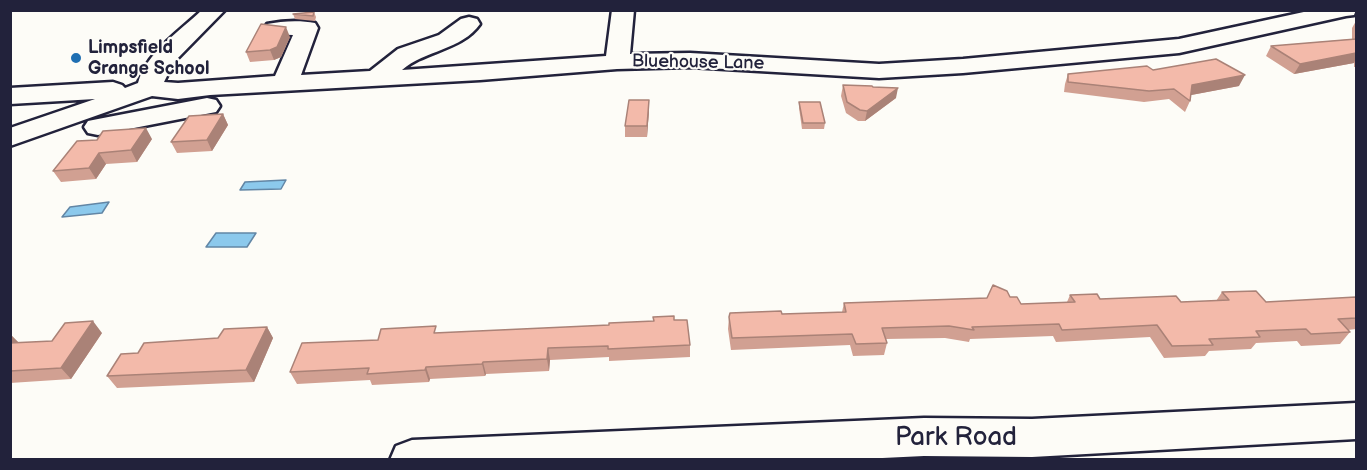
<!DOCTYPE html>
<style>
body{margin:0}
#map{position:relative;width:1367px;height:470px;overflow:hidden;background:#fdfcf7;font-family:"Balsamiq Sans",sans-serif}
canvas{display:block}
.frame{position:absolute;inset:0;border:12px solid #22223b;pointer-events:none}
</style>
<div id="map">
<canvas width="1367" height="470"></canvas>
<div class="frame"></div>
</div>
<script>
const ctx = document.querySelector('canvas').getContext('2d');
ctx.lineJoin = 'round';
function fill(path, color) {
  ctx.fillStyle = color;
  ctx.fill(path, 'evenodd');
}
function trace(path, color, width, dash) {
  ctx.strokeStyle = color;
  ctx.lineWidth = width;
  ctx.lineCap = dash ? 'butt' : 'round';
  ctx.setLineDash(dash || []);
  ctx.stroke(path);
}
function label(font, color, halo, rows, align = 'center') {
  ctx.font = font + ' "Balsamiq Sans",sans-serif';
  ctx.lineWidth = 4.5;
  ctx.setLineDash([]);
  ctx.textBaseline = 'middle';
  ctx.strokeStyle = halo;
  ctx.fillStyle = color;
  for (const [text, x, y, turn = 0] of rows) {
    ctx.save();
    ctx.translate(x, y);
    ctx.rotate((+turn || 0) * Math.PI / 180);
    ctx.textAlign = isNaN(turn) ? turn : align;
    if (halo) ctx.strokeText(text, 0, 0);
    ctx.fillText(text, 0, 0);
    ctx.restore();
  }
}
const water = new Path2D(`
 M286 180 281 189 240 190 245 182Z
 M109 202 102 213 62 217 70 207Z
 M216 233H256L247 247H206Z`);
fill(water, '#8cc9ec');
trace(water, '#6286a5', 1.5);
const minor = new Path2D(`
 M202 10H225L174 62 164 82 178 83 275 76 293 35 267 34 264 29 267 24C282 21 300 20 315 23L318 28 301 75 370 71 398 49 439 35 461 19 469 17 477 19 480 24C462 50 425 50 402 70L606 56 612 10H634L630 54 690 53 879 64 963 59 1179 39 1313 10H1356L1354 15 1346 16 1179 53 963 73 879 78 690 67 617 69 480 80 210 95 178 99 152 96 10 146V128L95 99 10 104V88L113 82 122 85 125 88 138 83C146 53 180 31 202 10Z
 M207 98 216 100 220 106 216 112 98 135 88 133 84 127 88 121 98 119Z
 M1356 403V439L1032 457 924 456 841 460H390L396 446 412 440 924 418 1032 419Z`);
trace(minor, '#22223b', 5);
fill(minor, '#fdfcf7');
fill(new Path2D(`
 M314 12 316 17 315 21 295 19 293 14Z
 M1356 21V67H1354V63L1294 74 1266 56 1271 46 1352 39V28Z
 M290 37 281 57 274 60 250 62 246 52Z
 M1153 70 1239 86 1191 95 1190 101 1185 112 1169 99 1144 102 1064 92 1065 84 1068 74Z
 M843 85 873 87 896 98 865 121H858L846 113 841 96Z
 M649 100V110L647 137H625V126Z
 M799 102 825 123 824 129H802L799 108Z
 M223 114 228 125 212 151 177 153 171 142Z
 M152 139 137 162 106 164 96 179 61 182 53 171 97 140Z
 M1222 292 1266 302 1356 297V329L1348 330 1350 332 1340 344 1301 346 1297 341 1256 343 1251 349 1209 351 1205 356 1164 358 1150 337 1056 342 1053 336 970 339 969 342 945 338 886 339 887 343 884 355 853 356 850 345 731 350 728 329 729 317 842 312 844 303 1010 297 1021 304 1067 302 1070 295 1100 299 1181 302 1216 301Z
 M674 320 690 345V357L609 361V357L550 360 549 371 486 374 485 376 430 379 429 382 372 385 370 380 297 384 290 372 378 340 438 333 609 325Z
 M267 327 273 338 254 382 117 388 107 376 138 353 218 338Z
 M102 333 71 379 10 383V334L18 342 17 343 52 341Z`), '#d1a092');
fill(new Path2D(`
 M286 27 290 37 281 57 274 60 270 50Z
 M1356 53V59L1354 63 1294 74 1300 64Z
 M1245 75 1239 86 1186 96 1192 85Z
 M898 88 896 98 865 121 867 111Z
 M649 100V110L647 137V126Z
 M223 114 228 125 212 151 207 140Z
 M146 128 152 139 137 162 131 150Z
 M99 153 106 164 96 179 89 168Z
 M93 321 102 333 71 379 61 368Z
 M267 327 273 338 254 382 246 370Z
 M10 334 18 342 10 351Z
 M548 348 550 360 549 371 547 359Z
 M483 362 486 374 485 376 482 364Z
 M426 367 430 379 429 382 425 370Z`), '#aa8277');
const building = new Path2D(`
 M314 12 313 16 293 14Z
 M261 24 286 27 277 47 270 50 246 52Z
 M1356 39V53L1300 64 1271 46Z
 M1216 59 1245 75 1192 85 1190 101 1174 89 1149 91 1068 82V74L1147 66 1153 70Z
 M843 85 872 86 873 87 898 88 867 111 860 110 847 102Z
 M629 100H649L647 126H625Z
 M799 102H820L825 123H803Z
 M223 114 207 140 171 142 189 116Z
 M146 128 131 150 99 153 89 168 53 171 77 141 97 140 103 131Z
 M993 285 1007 291 1010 297H1017L1021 304 1075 302 1070 295 1097 294 1100 299 1176 296 1181 302 1229 300 1222 292 1256 291 1266 302 1356 297V318L1338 319 1350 332 1311 334 1306 329 1256 331 1260 337 1209 339 1213 345 1172 346 1157 325 1062 330 1059 324 972 327 974 330 949 326 882 328 887 343 856 344 852 334 732 338 729 317 730 313 781 311 782 314 846 312 844 303 987 298Z
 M674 316V320H687L690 345 608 349V346L548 348 547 359 483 362 482 364 426 367 425 370 367 374 369 368 290 372 302 343 378 340 381 329 436 326 434 333 609 325V323L654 321 653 317Z
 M93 321 61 368 10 371V343L52 341 65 323Z
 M267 327 246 370 107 376 121 354 138 353 144 343 218 338 224 329Z`);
fill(building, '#f3baaa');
trace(building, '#aa8277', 1.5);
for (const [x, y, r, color] of [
 [76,58,6,"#1f6fb2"]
]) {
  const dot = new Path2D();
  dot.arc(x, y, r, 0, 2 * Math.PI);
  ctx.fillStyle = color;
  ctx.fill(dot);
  trace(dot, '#fdfcf7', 2);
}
label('bold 18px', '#22223b', '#fdfcf7', [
 ["Limpsfield",88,48],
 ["Grange School",88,69]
], 'left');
label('18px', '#22223b', '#fdfcf7', [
 ["Bluehouse Lane",698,63,1]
]);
label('26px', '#22223b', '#fdfcf7', [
 ["Park Road",956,438]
]);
</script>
